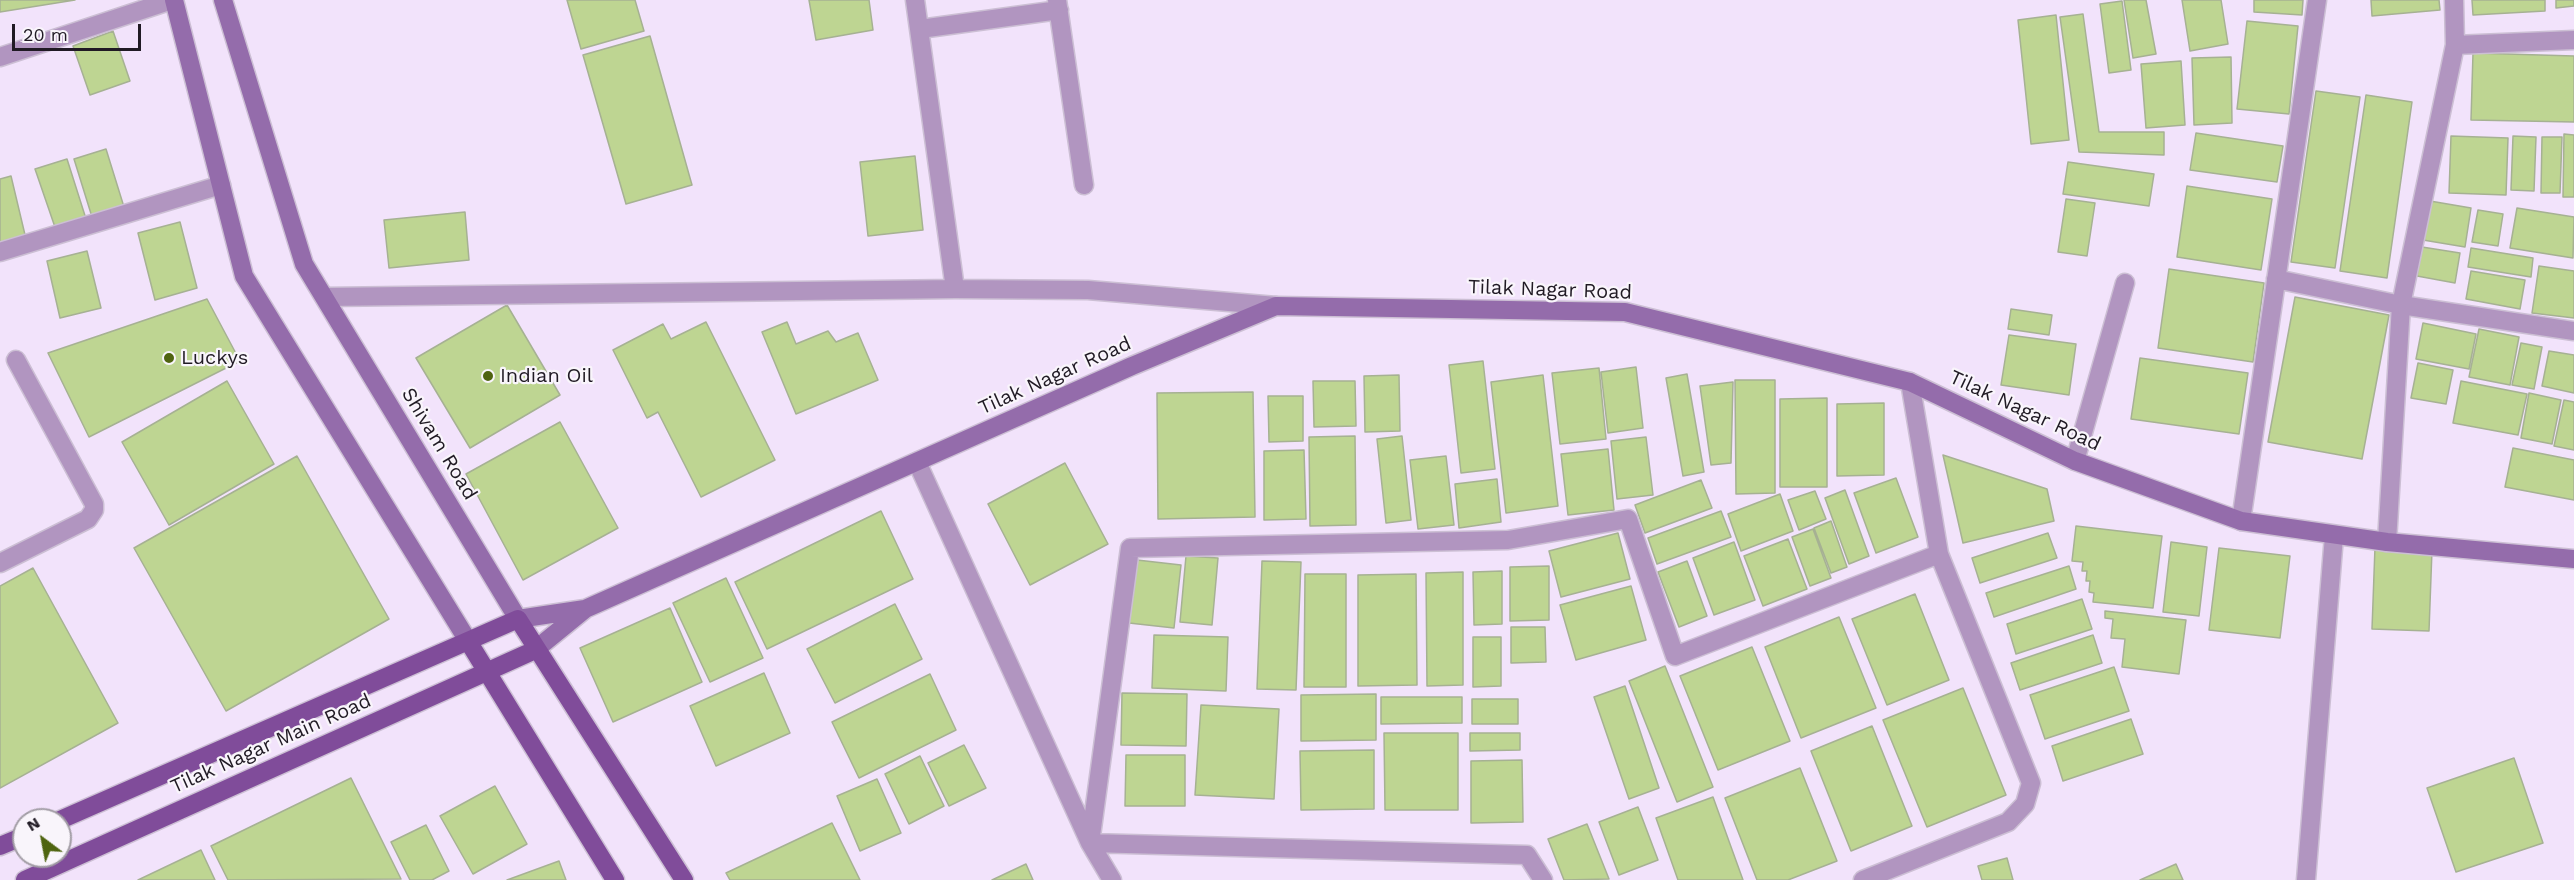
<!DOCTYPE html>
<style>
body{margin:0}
#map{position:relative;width:2574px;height:880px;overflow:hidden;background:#f2e3fb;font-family:"Work Sans",sans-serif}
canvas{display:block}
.north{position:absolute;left:12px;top:808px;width:60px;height:60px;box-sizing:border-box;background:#f9f5fb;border:2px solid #a29da5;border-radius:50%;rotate:328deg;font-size:16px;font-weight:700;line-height:24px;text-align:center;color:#201a24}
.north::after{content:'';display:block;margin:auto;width:21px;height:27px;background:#4f6410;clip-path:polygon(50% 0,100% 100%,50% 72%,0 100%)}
.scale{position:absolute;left:12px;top:24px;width:129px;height:27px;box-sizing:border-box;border:3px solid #201a24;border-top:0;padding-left:8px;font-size:18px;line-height:21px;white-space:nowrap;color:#201a24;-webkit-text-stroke:4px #f9f5fb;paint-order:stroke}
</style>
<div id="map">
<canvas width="2574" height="880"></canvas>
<div class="north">N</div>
<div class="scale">20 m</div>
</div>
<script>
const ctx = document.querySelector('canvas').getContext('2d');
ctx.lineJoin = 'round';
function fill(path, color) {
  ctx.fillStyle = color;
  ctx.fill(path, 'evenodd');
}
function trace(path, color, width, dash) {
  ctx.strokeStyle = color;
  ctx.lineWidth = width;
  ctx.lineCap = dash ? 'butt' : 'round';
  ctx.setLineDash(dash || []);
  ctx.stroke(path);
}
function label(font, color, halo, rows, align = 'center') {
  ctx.font = font + ' "Work Sans",sans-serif';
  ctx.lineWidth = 4.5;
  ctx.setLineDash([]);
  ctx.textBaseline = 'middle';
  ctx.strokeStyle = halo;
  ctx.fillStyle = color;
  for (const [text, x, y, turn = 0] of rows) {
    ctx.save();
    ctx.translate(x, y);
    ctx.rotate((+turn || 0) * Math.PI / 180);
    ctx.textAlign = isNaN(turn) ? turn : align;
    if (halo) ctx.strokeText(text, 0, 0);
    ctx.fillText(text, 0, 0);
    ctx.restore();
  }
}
const building = new Path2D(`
 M0 0H75L0 12Z
 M567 0H635L644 31 581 49Z
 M809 0H869L873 30 816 40Z
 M2124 0H2146L2156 54 2133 58Z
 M2182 0H2221L2228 44 2190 51Z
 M2254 0H2303L2302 15 2254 12Z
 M2371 0H2439L2440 10 2372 16Z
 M2472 0H2545V11L2473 15Z
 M2556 0H2574V6L2556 8Z
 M2122 1 2131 70 2109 73 2100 4Z
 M2083 14 2099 132H2164V155L2079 152 2060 17Z
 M2056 15 2069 140 2031 144 2018 20Z
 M2247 21 2298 26 2289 114 2237 109Z
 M113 31 130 81 90 95 73 46Z
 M650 36 692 185 626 204 583 55Z
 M2473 53 2574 56V122L2471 120Z
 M2231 57 2232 123 2194 125 2192 58Z
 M2181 61 2185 125 2146 128 2141 64Z
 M2316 91 2360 97 2335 268 2291 262Z
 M2366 95 2412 102 2387 278 2340 271Z
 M2196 133 2283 146 2277 182 2190 170Z
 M2564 134 2574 135V197H2563Z
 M2451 136 2508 138 2506 195 2449 193Z
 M2513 136 2536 137 2534 191 2511 190Z
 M2542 137H2562L2560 193H2541Z
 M106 149 124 207 92 217 74 159Z
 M915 156 923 230 868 236 860 162Z
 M67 159 87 222 57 233 35 169Z
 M2068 162 2154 174 2149 206 2063 194Z
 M11 176 26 239 0 245V179Z
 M2187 186 2272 199 2261 270 2177 257Z
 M2066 199 2095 203 2087 256 2058 252Z
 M2430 201 2471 208 2465 247 2423 240Z
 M2517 208 2574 217 2573 258 2510 248Z
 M2478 210 2503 214 2498 246 2472 242Z
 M465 212 469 260 389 268 384 220Z
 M180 222 197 288 155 300 138 233Z
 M2422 247 2460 253 2455 283 2417 276Z
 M2471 248 2533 258 2531 277 2468 267Z
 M87 251 101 308 60 318 47 261Z
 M2539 266 2574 271V318L2532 313Z
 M2169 269 2264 283 2253 362 2158 348Z
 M2471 271 2525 280 2520 309 2466 299Z
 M2295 297 2389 315 2362 459 2268 442Z
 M207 299 240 361 89 437 48 353Z
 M507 305 560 395 470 448 416 358Z
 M2011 309 2052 315 2049 335 2008 329Z
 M706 322 775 460 701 497 658 412 647 418 613 350 663 324 671 339Z
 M787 322 796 344 828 331 836 342 858 333 878 380 796 414 762 332Z
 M2423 323 2476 334 2469 369 2416 359Z
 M2479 329 2519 337 2510 385 2469 377Z
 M2009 335 2076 344 2069 395 2001 385Z
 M2521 343 2542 347 2534 389 2512 385Z
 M2549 351 2574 355V393L2542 386Z
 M2140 358 2248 373 2239 434 2131 419Z
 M1483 361 1495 469 1461 473 1449 365Z
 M2418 363 2453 370 2446 404 2411 398Z
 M1636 367 1643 428 1608 433 1601 372Z
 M1599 368 1606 439 1560 444 1552 373Z
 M1687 374 1704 472 1683 476 1666 378Z
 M1399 375 1400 431 1365 432 1364 376Z
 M1543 375 1558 506 1506 513 1491 382Z
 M1735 380H1775V493L1736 494Z
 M227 381 274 464 169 525 122 442Z
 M1313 381H1355L1356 426 1314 427Z
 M2461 381 2527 394 2518 435 2453 423Z
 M1733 382 1731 463 1711 465 1700 386Z
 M1253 392 1255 517 1158 519 1157 393Z
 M2529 393 2561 400 2552 444 2521 438Z
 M1268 396H1303V441L1269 442Z
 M1827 398V487H1780V399Z
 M2564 400 2574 402V450L2554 446Z
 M1884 403V475L1837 476V404Z
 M560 422 618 528 523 580 466 474Z
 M1355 436 1356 525 1310 526 1309 437Z
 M1402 436 1411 520 1386 523 1377 439Z
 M1646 437 1653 495 1617 499 1611 441Z
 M2513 448 2574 460V500L2505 487Z
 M1608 449 1614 510 1568 515 1561 454Z
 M1304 450 1306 519 1264 520V451Z
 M1943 455 2047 489 2054 521 1963 543Z
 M297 456 389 619 226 711 134 548Z
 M1446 456 1454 525 1418 529 1410 460Z
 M1065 463 1108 544 1030 585 988 504Z
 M1896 478 1918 537 1876 553 1854 493Z
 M1497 479 1501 522 1459 528 1455 484Z
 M1701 480 1712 508 1645 533 1635 505Z
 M1845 490 1869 556 1849 564 1825 498Z
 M1815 491 1826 519 1799 530 1788 500Z
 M1780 494 1793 531 1741 551 1728 514Z
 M881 511 913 579 767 649 735 582Z
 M1721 511 1731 537 1657 564 1648 538Z
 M1831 521 1847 567 1831 573 1814 528Z
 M2076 526 2162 536 2153 608 2093 602 2094 593 2089 592 2090 581H2086L2087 571H2082L2083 562 2072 561Z
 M1813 529 1831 578 1810 586 1792 537Z
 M1618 533 1630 579 1561 597 1549 551Z
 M2048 533 2057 558 1980 583 1972 558Z
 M1788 539 1807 589 1763 606 1744 556Z
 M1734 542 1755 600 1714 615 1693 558Z
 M2171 542 2207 547 2199 616 2163 612Z
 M2375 547 2432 550 2429 631 2372 629Z
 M2219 548 2290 556 2280 638 2209 630Z
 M1186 556 1218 558 1212 625 1180 622Z
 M1137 560 1181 565 1174 628 1129 623Z
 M1262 561 1301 562 1296 690 1257 689Z
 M1687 561 1707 616 1679 627 1658 572Z
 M1549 566V620L1510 621V567Z
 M2069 566 2076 589 1994 617 1986 593Z
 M33 568 118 723 0 788V586Z
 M1502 571V624L1474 625 1473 572Z
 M1463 572V685L1427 686 1426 573Z
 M1305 574H1346V687H1304Z
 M1416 574 1417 685 1358 686V575Z
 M726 578 763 658 710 682 673 603Z
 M1631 586 1646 640 1576 660 1560 605Z
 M1915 594 1949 680 1887 705 1852 619Z
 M2082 599 2092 629 2016 654 2007 624Z
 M895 604 922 659 835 703 807 649Z
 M670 608 702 682 613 722 580 648Z
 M2105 611 2186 620 2179 674 2122 667 2125 639 2111 638 2113 619 2105 618Z
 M1839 617 1876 708 1801 738 1765 647Z
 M1511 627H1545L1546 662 1511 663Z
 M1154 635 1228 637 1226 691 1152 688Z
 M2093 635 2102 663 2020 690 2011 663Z
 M1473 637H1501V686L1473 687Z
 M1752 647 1790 741 1718 770 1680 676Z
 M1665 666 1713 787 1677 802 1629 681Z
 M2114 667 2129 711 2045 739 2030 695Z
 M764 673 790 733 716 766 690 706Z
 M930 674 956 730 859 778 832 722Z
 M1625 686 1659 788 1629 799 1594 697Z
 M1963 688 2006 795 1927 827 1883 720Z
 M1122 693 1187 694 1186 746 1121 745Z
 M1376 694V740L1301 741V695Z
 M1381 697H1462V723L1381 724Z
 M1472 699H1518V724H1472Z
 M1201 705 1279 709 1274 799 1195 795Z
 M2131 719 2143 754 2063 781 2052 746Z
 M1872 726 1912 826 1851 851 1811 751Z
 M1384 733H1458V810H1385Z
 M1470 733H1520V750L1470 751Z
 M964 745 986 788 949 806 928 763Z
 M1374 750V809L1301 810 1300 751Z
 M1126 755H1185V806H1125Z
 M920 756 944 806 909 824 885 774Z
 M2514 758 2543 843 2456 872 2427 788Z
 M1522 760 1523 822 1471 823V761Z
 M1800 768 1837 861 1788 880H1757L1725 798Z
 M351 778 401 879 228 880 211 846Z
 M877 779 901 833 860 851 837 796Z
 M495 786 527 844 473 874 440 816Z
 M1713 797 1743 880H1678L1656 818Z
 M1638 807 1658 860 1619 875 1599 822Z
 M832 823 860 880H730L726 873Z
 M1587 824 1609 879 1564 880 1548 839Z
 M426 825 449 871 432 880H410L391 842Z
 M201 850 215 880H138Z
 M2007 858 2013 880H1982L1978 866Z
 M559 861 566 880H507Z
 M1026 864 1033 880H992Z
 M2176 864 2183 880H2140Z`);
fill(building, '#bed592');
trace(building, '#a6b193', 1.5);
const street = new Path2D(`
 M915 0 955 289
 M1057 0 1084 185
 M2454 0 2455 45
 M920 29 1059 10
 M2574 40 2455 45 2401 305 2574 331
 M0 57 172 0
 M0 252 221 185
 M2276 279 2401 305 2387 542
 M325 297 955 289 1088 290 1276 306
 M2075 461 2125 283
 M917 462 1090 843 1112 880
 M2241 521 2317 0
 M0 563 88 519 94 510V504L16 360
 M1543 880 1527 855 1090 843 1130 548 1508 540 1628 519 1675 656 1939 554
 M1863 880 2008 822 2025 804 2031 783 1939 554 1910 382
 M2306 880 2334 536`);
const secondary = new Path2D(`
 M174 0 244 276 468 641
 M223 0 304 264 518 619 585 609 1132 366 1276 306 1625 312 1910 382 2075 461 2241 521 2387 542 2574 559
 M535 650 584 610`);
const primary = new Path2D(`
 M468 641 615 880
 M60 820 518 619 684 880
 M0 846 24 836
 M25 880 535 650`);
trace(street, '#ccbfd4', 21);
trace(secondary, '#ccbfd4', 21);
trace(primary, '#ccbfd4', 21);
trace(street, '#b195c0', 18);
trace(secondary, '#946cab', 18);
trace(primary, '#804c9a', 18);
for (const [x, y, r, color] of [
 [169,358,6,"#4f6410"],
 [488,376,6,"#4f6410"]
]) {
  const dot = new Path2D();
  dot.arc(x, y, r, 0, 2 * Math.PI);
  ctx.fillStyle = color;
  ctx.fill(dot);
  trace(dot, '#f9f5fb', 2);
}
label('20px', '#201a24', '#f9f5fb', [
 ["Tilak Nagar Road",1550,290,2],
 ["Tilak Nagar Road",1055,376,-24],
 ["Tilak Nagar Road",2025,411,25],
 ["Shivam Road",439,444,59],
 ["Tilak Nagar Main Road",271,744,-24]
]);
label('20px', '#201a24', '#f9f5fb', [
 ["Luckys",181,358],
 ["Indian Oil",500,376]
], 'left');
</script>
